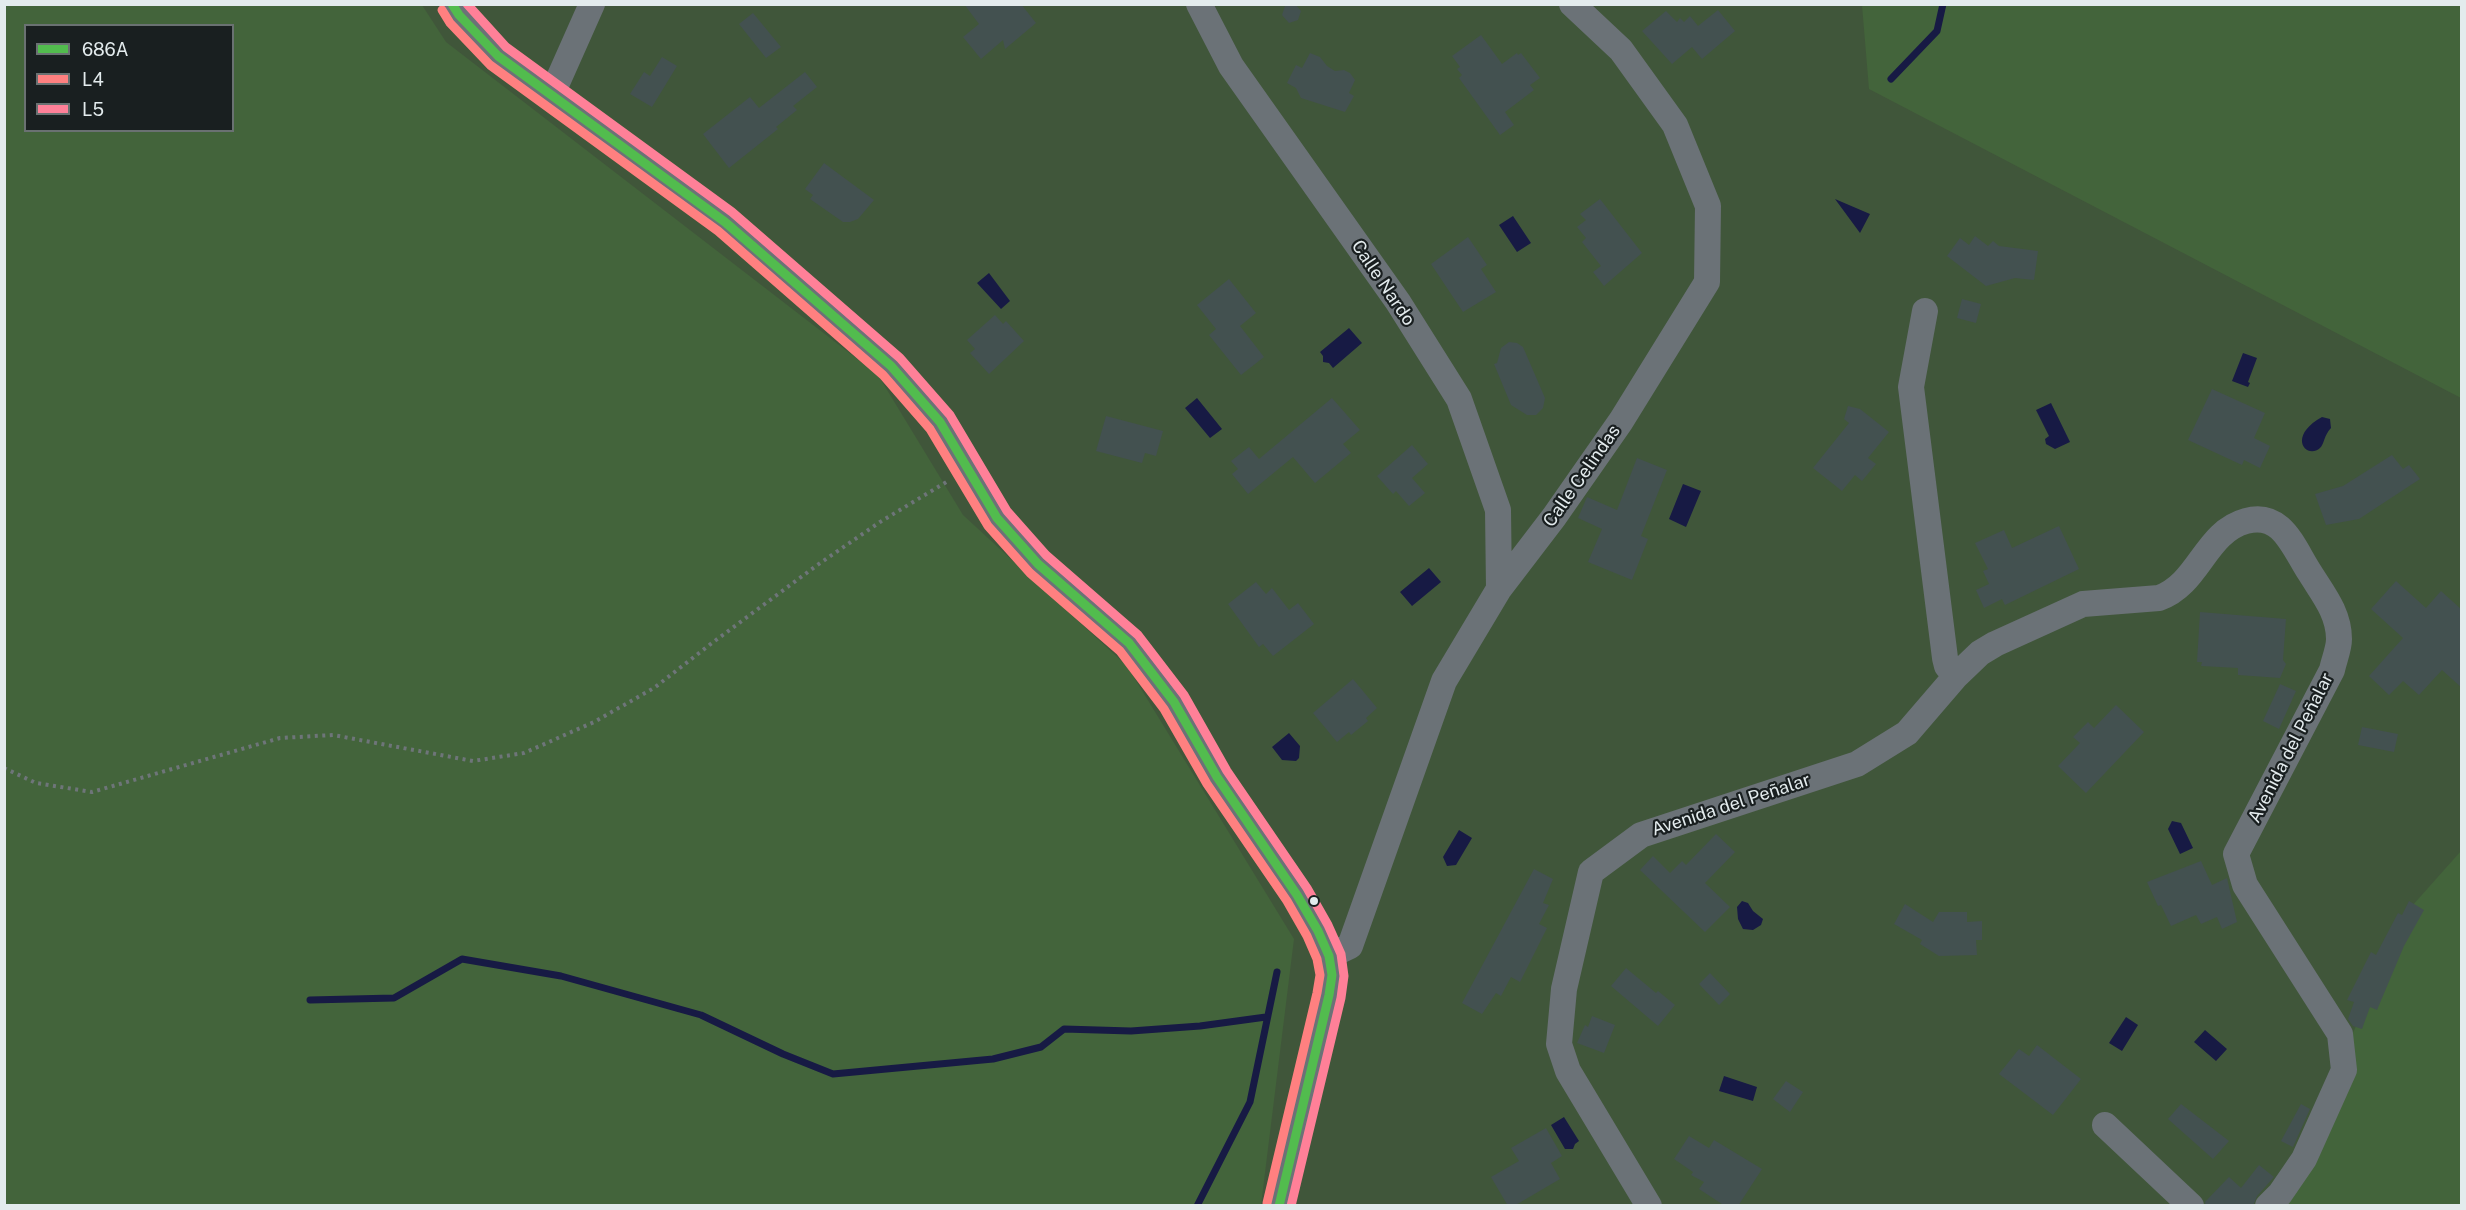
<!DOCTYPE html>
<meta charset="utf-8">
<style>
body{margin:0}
#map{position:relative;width:2466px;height:1210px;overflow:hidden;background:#303738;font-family:"Public Sans",sans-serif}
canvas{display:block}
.frame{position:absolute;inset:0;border:6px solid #e3ebed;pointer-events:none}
.legend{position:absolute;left:24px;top:24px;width:210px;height:108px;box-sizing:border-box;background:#191f20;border:2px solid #6a7172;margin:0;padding:8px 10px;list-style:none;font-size:18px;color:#e3ebed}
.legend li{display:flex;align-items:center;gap:12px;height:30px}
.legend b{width:30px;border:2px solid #6a7172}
</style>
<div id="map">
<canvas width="2466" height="1210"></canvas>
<div class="frame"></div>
<ul class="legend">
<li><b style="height:8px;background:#52bc4e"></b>686A</li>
<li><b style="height:8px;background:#ff8080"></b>L4</li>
<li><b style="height:8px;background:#ff8098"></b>L5</li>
</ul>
</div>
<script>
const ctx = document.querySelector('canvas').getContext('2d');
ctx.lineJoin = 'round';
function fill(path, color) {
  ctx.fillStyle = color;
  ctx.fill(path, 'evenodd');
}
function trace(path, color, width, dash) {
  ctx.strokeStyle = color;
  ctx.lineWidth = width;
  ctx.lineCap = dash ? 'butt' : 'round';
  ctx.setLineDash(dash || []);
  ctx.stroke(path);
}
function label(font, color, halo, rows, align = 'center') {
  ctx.font = font + ' "Public Sans",sans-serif';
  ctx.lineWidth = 4.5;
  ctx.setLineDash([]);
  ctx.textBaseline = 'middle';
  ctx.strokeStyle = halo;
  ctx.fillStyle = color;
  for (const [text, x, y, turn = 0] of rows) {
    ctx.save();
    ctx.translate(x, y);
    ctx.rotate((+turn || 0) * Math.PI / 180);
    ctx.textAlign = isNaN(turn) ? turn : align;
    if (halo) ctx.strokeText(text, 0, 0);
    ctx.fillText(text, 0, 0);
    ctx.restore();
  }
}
fill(new Path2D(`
 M5 5H2461V1205L5 1206ZM26 26H232V130H26Z`), '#40563a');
fill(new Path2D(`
 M5 4 422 5 446 42 878 375 963 515 1127 666 1294 939 1261 1205H5ZM26 26H232V130H26Z
 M1862 5H2461V398L1869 89Z
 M2461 851V1205L2278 1206 2404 915Z`), '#43643b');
fill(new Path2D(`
 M1835 199 1870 214 1860 233Z
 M1513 216 1531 243 1517 252 1499 225Z
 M989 273 1010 301 1001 309 977 283Z
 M1349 328 1362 343 1333 368 1329 363 1323 362V356L1320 352Z
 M2243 353 2257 358 2248 382 2250 383 2248 387 2232 381Z
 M1197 398 1222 429 1210 438 1185 408Z
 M2051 403 2070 442 2055 449 2046 444 2045 439 2049 436 2036 410Z
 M2322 417 2330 419 2331 428C2324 435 2324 445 2320 448 2307 460 2286 437 2322 417Z
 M1683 484 1701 491 1686 527 1669 519Z
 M1429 568 1441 582 1412 606 1400 592Z
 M1289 733 1300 746 1299 758 1296 761 1282 760 1272 747Z
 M2172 821 2181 823 2193 848 2180 854 2168 829Z
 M1459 830 1472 838 1456 865 1447 866 1443 857Z
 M1742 901 1748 903 1753 911 1763 919 1761 925 1753 930 1743 929 1738 919 1737 907Z
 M2126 1017 2138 1025 2122 1051 2109 1043Z
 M2205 1030 2227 1049 2216 1061 2194 1042Z
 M1724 1076 1757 1087 1753 1101 1719 1091Z
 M1564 1117 1579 1141 1575 1144 1573 1149H1565L1551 1125Z`), '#171a44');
trace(new Path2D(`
 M1891 79 1937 31 1943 4
 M310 1000 394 998 462 959 561 976 701 1015 783 1054 833 1074 993 1059 1041 1047 1064 1029 1131 1031 1200 1026 1266 1017
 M1197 1206 1250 1102 1277 972`), '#171a44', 7);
fill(new Path2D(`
 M964 4H1021L1036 23 1005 49 1003 40 981 59 963 37 979 24Z
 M1295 4 1301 11 1298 20 1289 23 1282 15 1285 6Z
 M1718 10 1735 31 1702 59 1692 47 1672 64 1642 31 1666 11 1677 22 1680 18 1684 22 1690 16 1698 26Z
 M753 13 781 47 766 58 739 24Z
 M1481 35 1502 64 1517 53 1518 55 1521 53 1540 78 1530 85 1534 90 1505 112 1514 125 1500 135 1459 78 1462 75 1457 69 1460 67 1452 56Z
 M1310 53 1320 57 1327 66 1335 71 1344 70 1350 73 1355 80 1349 93 1354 96 1345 112 1301 98 1296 88 1287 83 1296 65 1302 68Z
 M662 57 677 66 652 107 630 94 644 72 650 76Z
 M805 72 817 87 793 106 797 110 776 127 778 129 729 168 703 134 750 97 759 108Z
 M824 163 874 200 858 219 850 222H843L810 199 813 195 805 189Z
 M1600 199 1642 253 1604 286 1593 272 1601 266 1582 242 1586 238 1577 227 1586 220 1580 214Z
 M1975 236 1988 246 1993 241 1999 246 2038 251 2034 280 2015 278 1986 286 1947 256 1960 238 1969 245Z
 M1468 237 1487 265 1481 269 1496 292 1463 312 1431 264Z
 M1229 279 1256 313 1240 326 1264 357 1241 375 1209 335 1216 329 1197 305Z
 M1962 299 1981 304 1976 323 1957 318Z
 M995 315 1003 324 1006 321 1024 341 989 374 970 353 975 349 967 340Z
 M1509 342 1517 343 1523 347 1545 398 1543 408 1536 415H1527L1511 405 1494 364 1497 363 1501 348Z
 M2212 389 2265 413 2254 438 2270 446 2260 468 2244 460 2242 465 2188 440Z
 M1332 398 1360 430 1343 444 1351 453 1315 483 1293 457 1248 494 1232 474 1238 469 1231 461 1249 447 1259 459Z
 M1848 406 1860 409 1889 432 1868 458 1876 464 1862 481 1855 475 1842 491 1813 468 1849 423 1844 419Z
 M1106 416 1163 431 1156 456 1145 453 1142 463 1096 451Z
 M1412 445 1428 464 1412 478 1425 493 1409 506 1396 491 1393 494 1377 476Z
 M2392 455 2403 469 2409 465 2420 479 2359 519 2326 525 2315 494 2343 486Z
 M1637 458 1667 470 1641 536 1648 539 1632 580 1588 562 1602 529 1578 518 1587 497 1617 510Z
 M2059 526 2079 569 2005 605 2002 599 1984 608 1976 590 1989 584 1983 571 1988 569 1975 543 2004 530 2012 548Z
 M2396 581 2426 608 2441 591 2462 610V688L2442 670 2419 695 2403 681 2389 695 2369 676 2403 638 2371 609Z
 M1256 582 1266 594 1272 588 1289 610 1298 603 1314 624 1273 656 1263 644 1259 647 1228 604Z
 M2200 612 2286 619 2283 660 2286 664 2280 678 2238 675V668L2201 666 2202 662H2197Z
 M1353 679 1377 708 1366 718 1368 721 1351 735 1349 732 1337 742 1313 713Z
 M2280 684 2296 691 2279 729 2263 721Z
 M2116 705 2144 732 2086 793 2058 766 2080 743 2073 737 2088 722 2094 728Z
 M2362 727 2398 734 2394 752 2358 745Z
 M1716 834 1735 852 1705 883 1730 907 1705 932 1640 870 1653 856 1670 873 1682 861 1686 865Z
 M2201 861 2212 885 2227 878 2237 922 2222 929 2217 917 2201 924 2196 915 2171 926 2161 905 2158 906 2147 882Z
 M1534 869 1553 879 1543 903 1549 905 1539 924 1547 928 1520 982 1511 977 1501 996 1496 993 1482 1014 1462 1003Z
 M2409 901 2424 910 2404 946 2377 1010 2370 1007 2362 1029 2353 1026 2348 1019 2354 1002 2347 1000 2371 952 2376 955 2398 913 2402 915Z
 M1905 904 1933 922 1939 912H1967V922L1982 921V940H1976L1977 955 1939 956 1920 944 1922 940 1894 924Z
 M1626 968 1656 993 1658 991 1675 1005 1658 1026 1611 986Z
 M1710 973 1730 994 1719 1005 1699 984Z
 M1592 1016 1615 1025 1604 1053 1577 1043 1585 1025 1588 1027Z
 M2037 1045 2081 1079 2053 1115 1999 1074 2019 1049 2029 1056Z
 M1786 1081 1803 1092 1790 1112 1773 1099Z
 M2181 1104 2229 1141 2213 1159 2168 1119Z
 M2301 1104 2310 1109 2293 1147 2281 1141Z
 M1546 1128 1562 1156 1551 1163 1560 1179 1514 1206H1508L1491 1177 1519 1161 1511 1148Z
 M1689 1136 1709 1148 1714 1140 1762 1169 1738 1206H1725L1699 1189 1704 1182 1691 1175 1693 1172 1674 1159Z
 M2259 1165 2274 1177 2257 1196 2253 1206H2206L2205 1202 2229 1177 2241 1188Z`), '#435150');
trace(new Path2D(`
 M4 768 36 783 92 792 280 738 333 735 473 761 524 753 594 722 654 688 712 643 816 566 880 522 948 481`), '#6e7579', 4, [3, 4.5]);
trace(new Path2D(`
 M452 4 459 15 498 56 725 222 891 366 940 422 997 518 1038 564 1129 643 1174 702 1217 777 1297 895 1318 931 1329 956 1332 975 1329 995 1279 1206
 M1199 4 1231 66 1398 302 1459 399 1498 510 1499 589
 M552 94 592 4
 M1925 311 1911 387 1945 658 1947 666 1956 676
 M1329 956 1350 946 1444 681 1499 589 1554 517 1621 421 1707 282 1708 206 1675 125 1621 50 1572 4
 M2105 1125 2191 1206
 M1649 1206 1568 1071 1559 1044 1564 989 1591 872 1641 835 1857 764 1907 733 1956 676 1980 653 1995 644 2083 604 2159 598C2199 584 2205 532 2246 521 2282 511 2293 547 2310 573 2323 594 2339 613 2339 639 2339 649 2334 660 2332 670L2236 854 2245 885 2340 1034 2344 1070 2304 1159 2280 1194 2268 1206`), '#6b7277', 26);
trace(new Path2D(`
 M452 4 459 15 498 56 725 222 891 366 940 422 997 518 1038 564 1129 643 1174 702 1217 777 1297 895 1318 931 1329 956 1332 975 1329 995 1279 1206`), '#52bc4e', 9);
trace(new Path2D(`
 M442 10 450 23 490 65 718 231 883 375 930 429 988 526 1030 573 1120 651 1164 709 1207 784 1287 901 1307 936 1317 959 1320 975 1317 993 1267 1203`), '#ff8080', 9);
trace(new Path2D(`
 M467 4 506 47 732 212 900 358 950 415 1007 511 1046 555 1138 635 1184 695 1227 771 1307 888 1328 925 1341 954 1344 976 1341 998 1291 1206`), '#ff8098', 9);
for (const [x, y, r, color] of [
 [1314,901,5,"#e3ebed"]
]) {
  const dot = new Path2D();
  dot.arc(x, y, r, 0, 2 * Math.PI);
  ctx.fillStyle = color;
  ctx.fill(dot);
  trace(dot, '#191f20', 2);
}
label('18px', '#e3ebed', '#191f20', [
 ["Calle Nardo",1383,283,56],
 ["Calle Celindas",1582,476,-55],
 ["Avenida del Peñalar",2291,748,-63],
 ["Avenida del Peñalar",1731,805,-18]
]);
</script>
